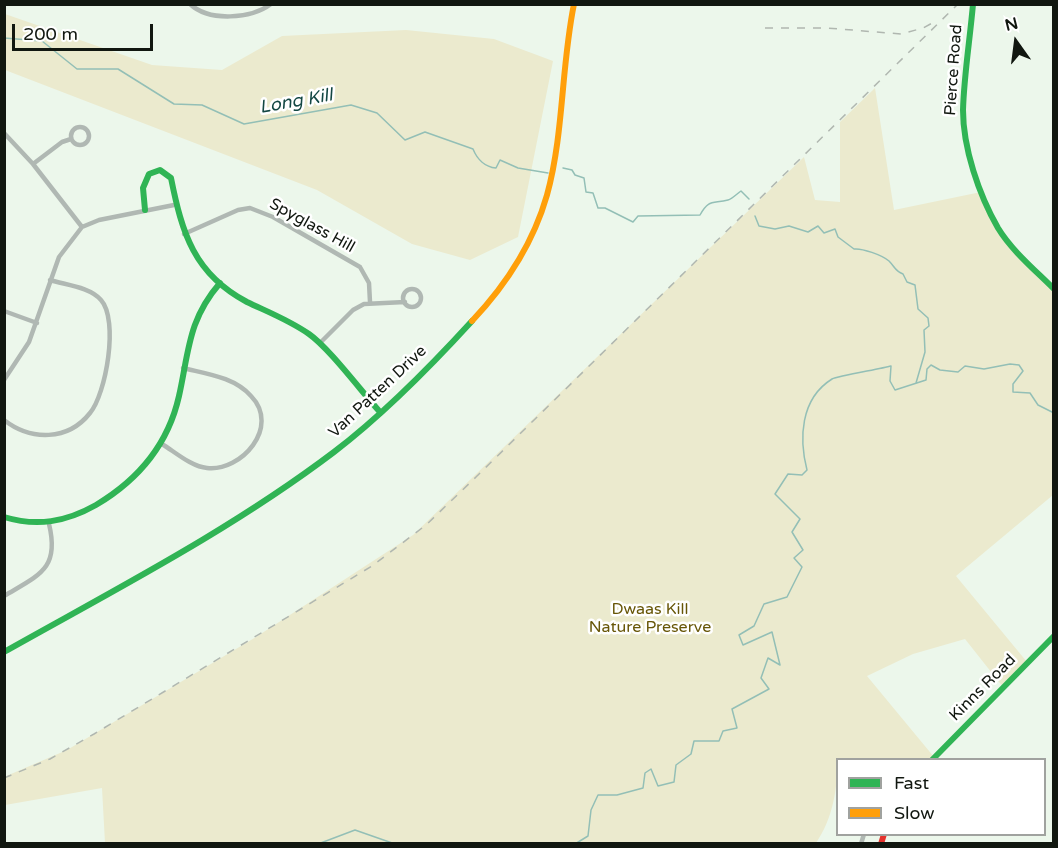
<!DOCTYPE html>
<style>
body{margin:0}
#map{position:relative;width:1058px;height:848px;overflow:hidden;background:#ecf7eb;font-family:"Varela Round",sans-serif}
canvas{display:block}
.frame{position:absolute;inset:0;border:6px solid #111710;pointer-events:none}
.legend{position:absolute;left:836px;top:758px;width:210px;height:78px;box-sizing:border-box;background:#fff;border:2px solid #a0a29f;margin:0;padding:8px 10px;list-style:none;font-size:18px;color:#111710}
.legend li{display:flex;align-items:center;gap:12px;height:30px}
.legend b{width:30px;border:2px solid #a0a29f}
.north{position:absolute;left:986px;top:12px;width:60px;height:60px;-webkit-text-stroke:4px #fff;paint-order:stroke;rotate:346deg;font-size:16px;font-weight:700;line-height:24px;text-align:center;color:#111710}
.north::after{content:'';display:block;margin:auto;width:21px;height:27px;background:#111710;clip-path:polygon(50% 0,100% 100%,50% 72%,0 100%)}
.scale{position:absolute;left:12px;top:24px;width:141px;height:27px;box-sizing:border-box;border:3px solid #111710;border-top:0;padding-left:8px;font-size:18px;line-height:21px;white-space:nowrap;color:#111710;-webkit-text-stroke:4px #fff;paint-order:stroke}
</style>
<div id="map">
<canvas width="1058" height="848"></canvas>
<div class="frame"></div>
<ul class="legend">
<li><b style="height:8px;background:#30b455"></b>Fast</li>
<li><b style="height:8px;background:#ff9f0a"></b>Slow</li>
</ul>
<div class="north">N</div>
<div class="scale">200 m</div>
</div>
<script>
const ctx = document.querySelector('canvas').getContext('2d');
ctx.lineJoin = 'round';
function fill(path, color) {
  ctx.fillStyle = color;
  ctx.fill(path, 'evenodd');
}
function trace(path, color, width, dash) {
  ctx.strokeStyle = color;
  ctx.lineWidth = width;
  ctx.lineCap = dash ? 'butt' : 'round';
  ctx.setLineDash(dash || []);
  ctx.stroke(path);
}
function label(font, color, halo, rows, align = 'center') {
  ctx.font = font + ' "Varela Round",sans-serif';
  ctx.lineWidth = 5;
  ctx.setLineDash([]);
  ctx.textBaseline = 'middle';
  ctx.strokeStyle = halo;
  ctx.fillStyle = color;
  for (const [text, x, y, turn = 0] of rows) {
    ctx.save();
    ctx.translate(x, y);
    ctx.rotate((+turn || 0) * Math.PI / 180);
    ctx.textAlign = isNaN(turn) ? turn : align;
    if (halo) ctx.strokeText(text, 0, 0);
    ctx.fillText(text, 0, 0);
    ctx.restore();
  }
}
fill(new Path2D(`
 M5 14 152 65 222 70 282 36 406 30 494 39 553 61 518 237 470 260 412 244 317 190 5 70Z
 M875 88 894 210 981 192 1001 233 1053 289V495L956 576 1027 662 1003 687 965 639 913 654 867 676 934 757 932 760H838C837 790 833 818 816 843H105L102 788 5 805 4 777 67 750 256 637 413 535 804 157 815 200 840 202V122Z`), '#ebeace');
trace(new Path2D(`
 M4 38 42 41 77 69H118L174 104 202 105 244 124 351 105 377 113 405 140 425 132 473 149C477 159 485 167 496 168L500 160 518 168 548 173
 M563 168 572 170 575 175 584 178 586 192 593 193 598 208H605L633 222 638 216 700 215C709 199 712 204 728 200 732 199 738 193 741 191L749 199
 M755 216 759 226 775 229 789 226 808 232 818 226 824 233 835 229 838 237 854 249C862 248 882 255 889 261 895 267 895 271 903 274L907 282 915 285 918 309 928 318 929 326 924 330 925 352 916 383
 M318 844 355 830 395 844
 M575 844 588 836 591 810 598 795H617L643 788 645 773 651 769 658 786 674 782 676 765 691 754 694 741H719L723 731 737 728 732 709 769 689 761 678 768 658 780 665 772 632 743 645 739 635 754 626 764 604 787 597 802 567 794 558 803 550 792 532 800 519 775 494 788 474 802 475 807 470C799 439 800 399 832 379 838 376 880 369 891 366L890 381 895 390 926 380 927 369 931 365 940 370 958 372 965 366 984 369 1010 364 1019 365 1023 371 1013 384V392L1030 393 1038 405 1054 413`), '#93bfb6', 1.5);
trace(new Path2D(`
 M190 4C209 22 251 19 271 4
 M71 136a9 9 0 1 1 18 0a9 9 0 1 1-18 0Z
 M4 133 33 164 82 227
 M33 164 62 142 71 139
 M184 234 238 210 250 208 273 217 360 267 369 283 370 302
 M403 298a9 9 0 1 1 18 0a9 9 0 1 1-18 0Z
 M4 311 37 323
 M320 343 353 310 364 304 405 302
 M4 380 29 342 59 257 82 227 99 220 174 205
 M4 420C31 441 68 441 90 413 106 394 119 320 101 300 90 287 66 285 50 280
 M162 444C175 452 192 467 207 468 241 472 281 427 251 396 234 377 207 374 183 368
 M4 596C39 575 60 569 49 524
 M861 844 864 834`), '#b0b8b3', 4.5);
trace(new Path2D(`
 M973 4C970 39 964 75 963 110 963 148 979 195 998 228 1012 251 1035 270 1054 289
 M145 210 143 188 149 174 160 170 171 178C182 233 194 274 247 302 268 312 289 320 309 334 329 348 361 391 380 412
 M4 517C37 527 66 522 96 505 138 480 168 445 179 396 189 351 188 320 220 283
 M4 652C116 589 231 530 334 452 384 414 430 367 472 321
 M932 760 1054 636`), '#30b455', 6);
trace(new Path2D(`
 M472 321C506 285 533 244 547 195 564 133 561 67 574 4`), '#ff9f0a', 6);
trace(new Path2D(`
 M881 844 884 834`), '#e5322d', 6);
trace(new Path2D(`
 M765 28H827L901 34 923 28 938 20
 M4 778 50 759 94 734 372 566 426 525 476 477 958 4`), '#b0b7b0', 1.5, [8, 8]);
label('16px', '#111710', '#fff', [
 ["Pierce Road",954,70,-86],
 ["Spyglass Hill",312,226,29],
 ["Van Patten Drive",378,392,-43],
 ["Kinns Road",983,688,-45]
]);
label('16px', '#675607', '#fff', [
 ["Dwaas Kill",650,610],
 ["Nature Preserve",650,628]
]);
label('italic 18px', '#134743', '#fff', [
 ["Long Kill",296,102,-10]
]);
</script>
